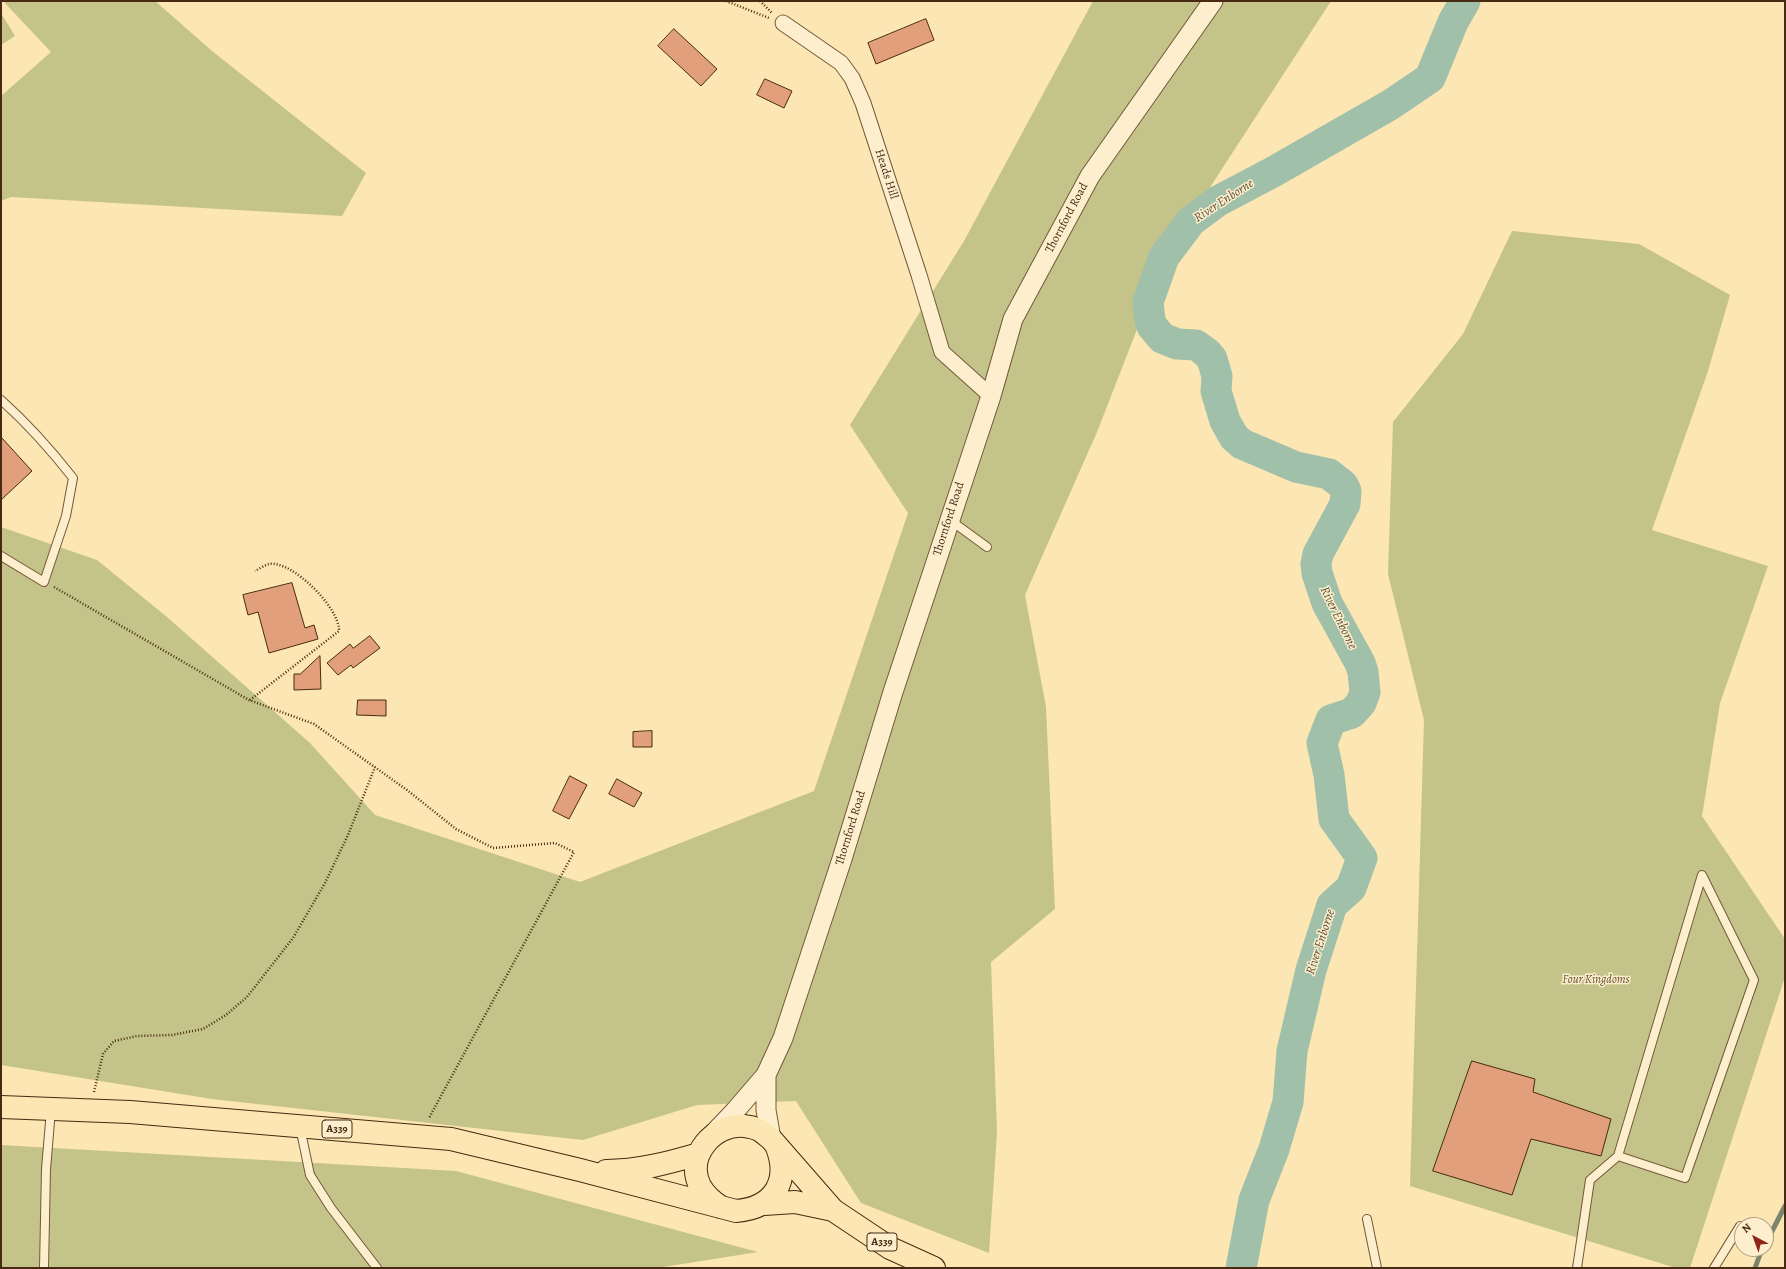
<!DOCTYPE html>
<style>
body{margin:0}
#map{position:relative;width:1786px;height:1269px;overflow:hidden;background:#fce6b3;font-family:Alegreya,serif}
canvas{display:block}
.frame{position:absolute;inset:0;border:2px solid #472a11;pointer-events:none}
.north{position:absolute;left:1734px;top:1217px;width:40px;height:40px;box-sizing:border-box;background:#fdefce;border:1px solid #b4a082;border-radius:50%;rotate:319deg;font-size:11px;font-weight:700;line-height:16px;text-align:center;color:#472a11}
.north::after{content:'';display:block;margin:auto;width:14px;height:18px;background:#8f2418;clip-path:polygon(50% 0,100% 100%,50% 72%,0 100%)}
</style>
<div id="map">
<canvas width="1786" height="1269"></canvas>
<div class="frame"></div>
<div class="north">N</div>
</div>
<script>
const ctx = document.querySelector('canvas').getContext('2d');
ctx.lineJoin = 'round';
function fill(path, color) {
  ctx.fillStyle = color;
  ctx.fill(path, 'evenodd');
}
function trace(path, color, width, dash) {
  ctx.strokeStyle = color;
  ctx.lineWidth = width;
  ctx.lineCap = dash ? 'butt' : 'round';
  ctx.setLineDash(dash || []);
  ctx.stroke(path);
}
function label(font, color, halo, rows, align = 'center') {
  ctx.font = font + ' Alegreya,serif';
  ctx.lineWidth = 3;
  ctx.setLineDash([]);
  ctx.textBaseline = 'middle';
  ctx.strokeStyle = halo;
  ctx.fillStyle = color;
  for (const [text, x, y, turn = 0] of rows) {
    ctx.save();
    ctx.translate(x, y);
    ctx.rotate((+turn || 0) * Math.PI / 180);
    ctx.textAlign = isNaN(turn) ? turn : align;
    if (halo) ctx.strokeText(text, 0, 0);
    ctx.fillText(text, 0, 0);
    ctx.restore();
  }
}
fill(new Path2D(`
 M3 1H155L212 51 366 173 342 216 11 197 1 201V96L51 52Z
 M1093 1H1331L1166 255 1097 432 1025 595 1046 707 1055 909 991 962 997 1132 989 1253 861 1203 796 1101 697 1105 583 1140 212 1099 1 1065V527L97 560 167 617 310 743 375 815 580 882 814 791 908 513 850 425 964 241Z
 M1 13 15 36 1 45Z
 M1512 231 1639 244 1730 295 1708 371 1652 530 1768 566 1720 703 1702 816 1785 939V977L1690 1268H1676L1410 1186 1424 720 1388 574 1393 422 1463 334Z
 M1 1145 456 1171 758 1252 657 1268H1Z`), '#c4c389');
trace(new Path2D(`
 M1766 1243 1785 1206
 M1755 1268 1762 1249`), '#7c846c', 5);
trace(new Path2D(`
 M1241 1268 1254 1200 1274 1149 1288 1102 1292 1051 1311 970 1332 905 1351 888 1362 858 1334 819 1329 775 1322 743 1331 720 1352 713 1361 703 1365 692 1363 672 1360 663 1327 603 1317 573 1316 564 1318 554 1345 504 1346 491 1343 485 1329 474 1296 467 1242 444 1234 437 1225 421 1216 391 1217 376 1212 359 1207 353 1196 345 1177 344 1162 338 1152 326 1150 320 1148 302 1164 257 1191 221 1218 201 1273 172 1390 105 1430 78 1453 22 1465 1`), '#a0c0a9', 31);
const building = new Path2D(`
 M926 19 934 40 876 64 868 43Z
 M674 29 717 69 701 86 658 46Z
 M765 79 792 91 784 108 757 95Z
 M1 437 32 471 1 500Z
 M292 583 305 628 314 625 318 639 269 653 258 612 248 615 243 595Z
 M370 636 380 648 353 668 351 665 338 675 327 663 350 644 353 648Z
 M320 656 321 689 294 690V674H300Z
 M358 700H386V716L357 715Z
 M652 731V747H633V732Z
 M570 776 587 785 569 819 553 811Z
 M617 779 642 793 634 807 609 794Z
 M1472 1061 1535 1079 1533 1092 1611 1119 1601 1156 1531 1139 1512 1195 1433 1171Z`);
fill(building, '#e19f7c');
trace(building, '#472a11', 1);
const service = new Path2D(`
 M1 400C28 424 51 450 73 478L66 516 44 582 1 556
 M950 520 987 547
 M300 1127 310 1175 331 1208 377 1268
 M1367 1219 1377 1268
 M44 1268 46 1169 51 1110
 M1577 1268 1590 1180 1618 1156 1702 875 1754 980 1685 1178 1618 1156
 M1714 1268 1740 1226`);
const minor = new Path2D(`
 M783 23 841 63 852 78 863 103 919 275 942 352 991 396`);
const tertiary = new Path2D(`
 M766 1075V1110L771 1139
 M714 1133 735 1111 766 1075 783 1038 842 859 893 692 991 396 1013 319 1090 176 1213 1`);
const trunk = new Path2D(`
 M1 1107 130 1112 451 1139 580 1170 736 1211C774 1208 791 1181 776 1145
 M606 1171C638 1171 668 1163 699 1154
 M764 1204 795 1202 833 1210
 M721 1207C713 1202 705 1195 700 1186 685 1156 714 1123 744 1126 749 1127 754 1127 759 1130 763 1132 767 1136 771 1139L833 1210 890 1248 934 1268`);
trace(service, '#74593a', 10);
trace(minor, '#74593a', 17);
trace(tertiary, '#74593a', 21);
trace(trunk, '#472a11', 24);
trace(new Path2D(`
 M726 1 769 18
 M760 1 772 13
 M54 587 249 700 314 724 407 790 456 829 493 848 555 843 574 852 429 1118
 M250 700 339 631C340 608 292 560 269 564 265 565 259 569 255 571
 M94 1092 103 1054 114 1041 137 1036 172 1035 203 1029 226 1015 247 997 293 938 325 883 348 835 375 767`), '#472a11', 2.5, [1, 2]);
trace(service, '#fdefce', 8);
trace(minor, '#fdefce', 15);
trace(tertiary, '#fdefce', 19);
trace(trunk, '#fce6b3', 22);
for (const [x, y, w] of [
 [337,1129,30],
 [882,1242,30]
]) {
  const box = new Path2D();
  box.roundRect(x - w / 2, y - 9, w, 18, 3);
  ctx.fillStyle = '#fdefce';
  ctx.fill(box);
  trace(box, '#472a11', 1);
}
label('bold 11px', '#472a11', null, [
 ["A339",337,1129],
 ["A339",882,1242]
]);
label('12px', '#472a11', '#fdefce', [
 ["Heads Hill",886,174,72],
 ["Thornford Road",1067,218,-62],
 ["Thornford Road",949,519,-72],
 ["Thornford Road",851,828,-73]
]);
label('italic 12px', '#66502f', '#fdefce', [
 ["Four Kingdoms",1596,980]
]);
label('italic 13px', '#5d5037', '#fdefce', [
 ["River Enborne",1224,201,-33],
 ["River Enborne",1338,618,64],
 ["River Enborne",1321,942,-72]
]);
</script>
